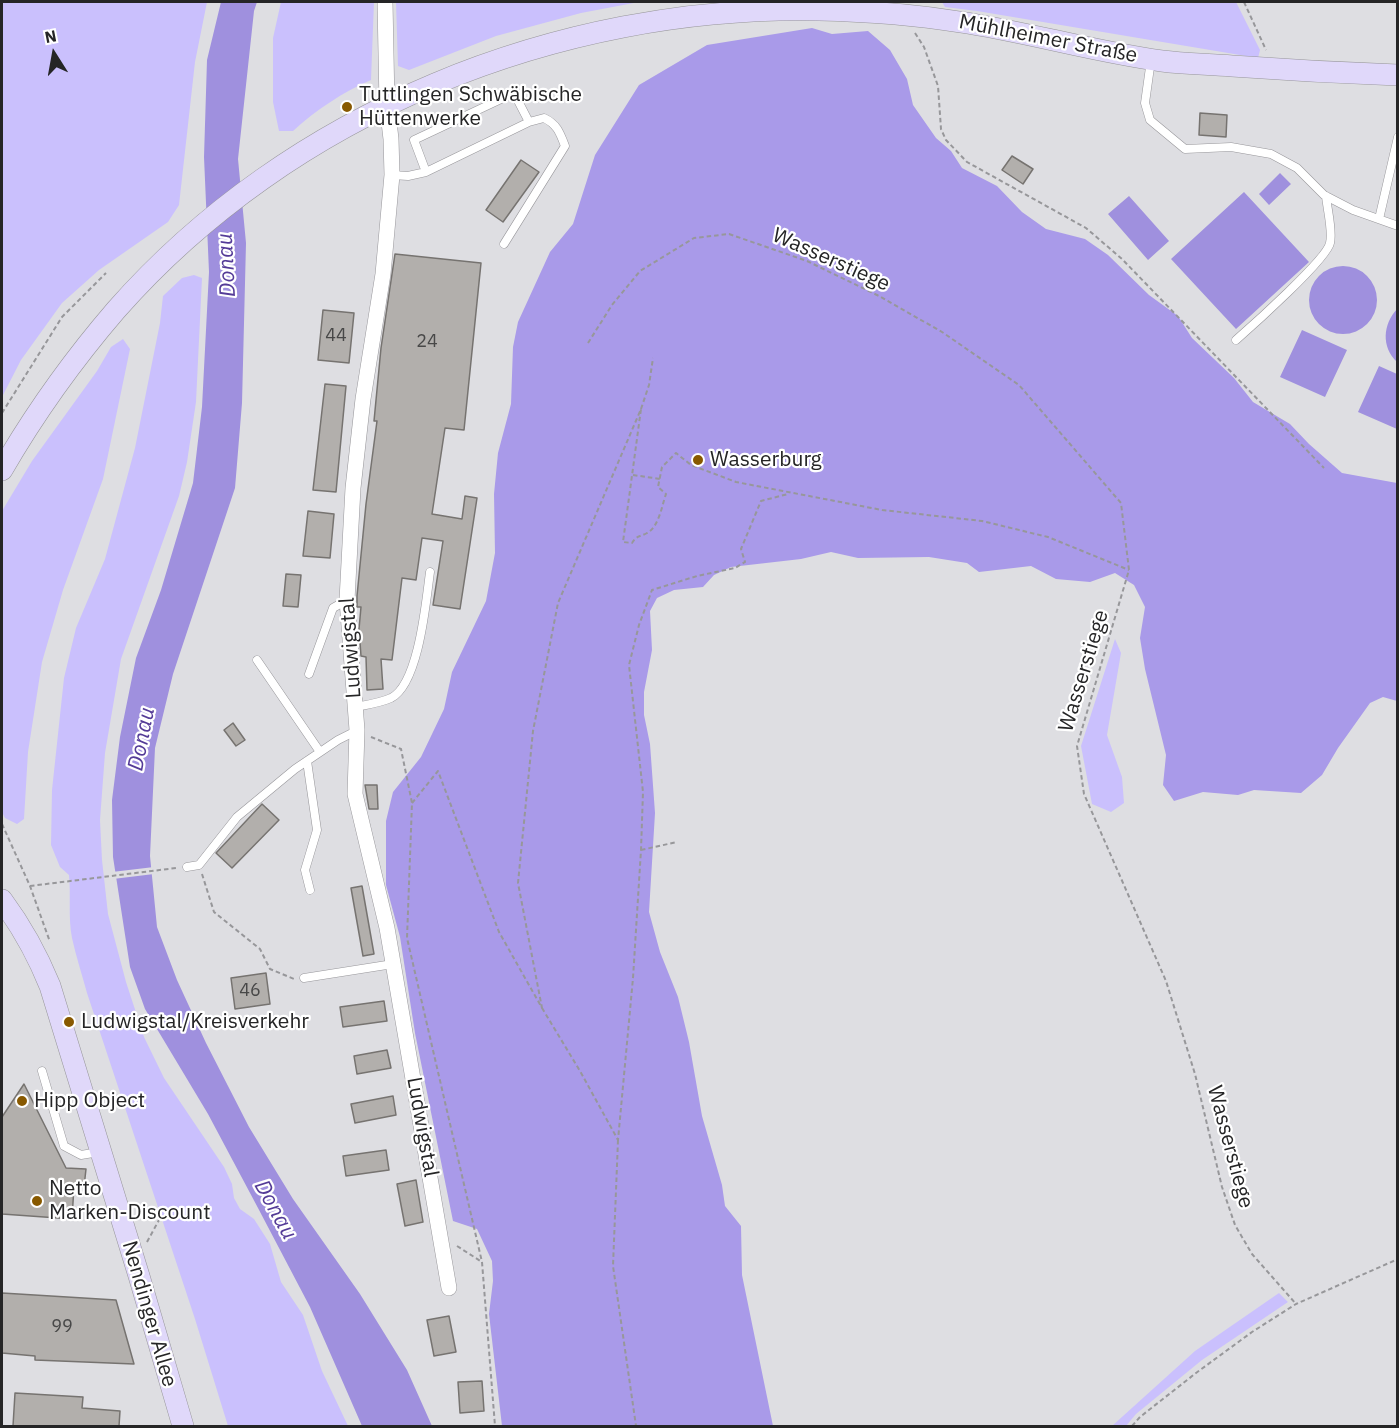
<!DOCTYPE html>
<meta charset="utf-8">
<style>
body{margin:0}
#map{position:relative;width:1399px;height:1428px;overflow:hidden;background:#dedee2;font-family:"IBM Plex Sans",sans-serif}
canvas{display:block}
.frame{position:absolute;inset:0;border:3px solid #252526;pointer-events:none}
.north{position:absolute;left:24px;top:24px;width:60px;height:60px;-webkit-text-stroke:4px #fff;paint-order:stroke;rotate:349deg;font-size:16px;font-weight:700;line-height:24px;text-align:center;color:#252526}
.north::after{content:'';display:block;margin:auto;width:21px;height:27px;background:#252526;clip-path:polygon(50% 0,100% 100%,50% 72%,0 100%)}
</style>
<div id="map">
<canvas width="1399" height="1428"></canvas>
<div class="frame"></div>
<div class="north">N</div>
</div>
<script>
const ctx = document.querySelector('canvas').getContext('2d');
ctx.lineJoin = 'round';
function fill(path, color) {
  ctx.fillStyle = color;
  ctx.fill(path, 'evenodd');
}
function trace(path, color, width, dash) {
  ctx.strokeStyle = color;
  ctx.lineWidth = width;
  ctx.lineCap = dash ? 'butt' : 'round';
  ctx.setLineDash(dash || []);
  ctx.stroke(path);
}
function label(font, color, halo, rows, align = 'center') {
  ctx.font = font + ' "IBM Plex Sans",sans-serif';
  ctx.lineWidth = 4.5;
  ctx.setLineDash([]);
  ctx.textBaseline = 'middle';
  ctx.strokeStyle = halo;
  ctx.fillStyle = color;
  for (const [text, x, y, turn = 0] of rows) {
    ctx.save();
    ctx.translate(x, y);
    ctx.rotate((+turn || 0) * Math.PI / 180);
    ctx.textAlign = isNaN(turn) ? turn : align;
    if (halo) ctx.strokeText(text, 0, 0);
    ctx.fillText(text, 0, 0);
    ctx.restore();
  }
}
fill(new Path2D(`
 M2 2H207L195 62 179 205 168 222 99 270 62 303 21 360 2 397Z
 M281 2H374L371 80C343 92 316 110 293 131H279L273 102V38Z
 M396 2H639L581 13 496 36 409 70 398 66Z
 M942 2H1236L1260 50 1258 58 977 11 945 7Z
 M194 275 202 278 196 402 187 462 179 496 121 659 105 753 100 820 102 860 108 914 126 982 144 1037 164 1078 224 1167 232 1184 234 1198 240 1209 254 1219 270 1244 281 1282 303 1315 322 1371 348 1426H228L195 1319 87 993C82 975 76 956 72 938 68 917 71 896 69 875L60 867 51 845 52 790 64 678 76 628 105 559 135 448 160 323 163 296 182 278Z
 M123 339 130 349 103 479 63 590 42 662 28 752 24 819 17 824 5 818 2 812V511L32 461 97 371 111 347Z
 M1115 639 1121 653 1107 735 1122 777 1124 803 1111 812 1092 804 1081 746Z
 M1279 1293 1288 1302 1202 1360 1136 1414 1126 1426H1112L1195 1351Z`), '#cac0fd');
fill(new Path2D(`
 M812 28 832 34 868 31 890 50 907 79 913 105 936 138 951 151 962 168 997 186 1022 212 1046 229 1085 239 1108 255 1149 295 1178 316 1192 338 1234 378 1253 402 1290 424 1309 444 1342 473 1397 483V701L1383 697 1370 703 1338 748 1322 775 1301 793 1254 790 1238 795 1203 792 1174 801 1163 785 1166 755 1145 669 1140 638 1145 607 1134 585 1115 573 1090 582 1056 579 1031 566 979 572 967 563 929 557 858 558 831 552 801 559 731 567 714 575 703 587 674 590 657 598 650 611 652 650 644 692V715L650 744 655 813 649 912 660 952 678 997 689 1042 702 1116 722 1185 725 1206 741 1226 742 1275 773 1426H502L489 1314 493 1281 492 1261 477 1229 453 1221 415 1033 400 937 386 885V821L393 792 421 757 444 709 452 672 486 601 495 553 494 494 498 453 511 404 513 347 518 322 550 252 573 224 595 155 639 85 707 45Z`), '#a99ae9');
fill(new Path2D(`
 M221 2H257L254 11 238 159 246 243 242 403 235 488 173 674 155 748 150 856 157 927 177 980 206 1043 249 1127 293 1199 360 1294 407 1370 432 1426H362L310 1307 258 1208 208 1114 145 1009 130 967 113 857 112 800 120 737 136 658 161 590 193 483 202 407 209 272 204 157 207 60Z
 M1280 173 1291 184 1269 205 1259 194Z
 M1244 192 1309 262 1236 329 1171 259Z
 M1129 196 1169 241 1148 260 1108 214Z
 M1309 300a34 34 0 1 1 68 0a34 34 0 1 1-68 0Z
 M1397 309V362C1381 347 1383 324 1397 309Z
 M1302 330 1347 350 1325 397 1280 377Z
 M1379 366 1397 374V429L1358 412Z`), '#9f90de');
fill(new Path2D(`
 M154 867V874L113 879 112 872Z`), '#dedee2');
const building = new Path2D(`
 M1200 113 1227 115 1226 137 1199 135Z
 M1012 156 1033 169 1023 184 1002 170Z
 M521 160 539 172 503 222 486 210Z
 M395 254 481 263 464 430 445 428 432 514 462 519 465 496 477 498 460 609 433 605 443 541 422 538 416 580 402 578 392 660 381 659 383 689 367 690 366 657 361 656 359 629 361 607H357V596L366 504 377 421H374L381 348Z
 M323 310 354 313 349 363 318 360Z
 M325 384 346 386 336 492 313 490Z
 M308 511 334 514 330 558 303 556Z
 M286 574 301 575 298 607 283 606Z
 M233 723 245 740 236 746 224 730Z
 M365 785H377L378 809H369Z
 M262 804 279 820 232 868 216 853Z
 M362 886 374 954 363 956 351 888Z
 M266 973 270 1004 235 1009 231 978Z
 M384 1001 387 1021 343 1027 340 1007Z
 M387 1050 391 1068 357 1074 354 1056Z
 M24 1084 66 1168 86 1169 84 1187 74 1186 72 1219 2 1214V1117Z
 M393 1096 396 1115 355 1123 351 1104Z
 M386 1150 389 1170 346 1176 343 1156Z
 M416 1180 423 1222 405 1226 397 1184Z
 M2 1293 116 1300 134 1364 35 1360V1356L2 1353Z
 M449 1316 456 1352 434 1356 427 1320Z
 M482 1381 484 1411 460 1413 458 1382Z
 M15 1393 83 1397 82 1408 120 1411 119 1426H13Z`);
fill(building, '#b2afac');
trace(building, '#767370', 1.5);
const lane = new Path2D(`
 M1151 60 1145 103 1150 120 1185 149 1231 147 1271 154 1297 168 1324 195 1353 210 1398 226
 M392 175 408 176 426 172 529 122 514 93 414 140 426 172
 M1379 219 1398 137
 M504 244 565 146C560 133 557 124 544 118L529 122
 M1236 340C1252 326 1327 259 1330 243 1333 231 1327 208 1326 196
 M257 660 320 752
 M309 674 333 608 347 600
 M355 707C366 705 380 703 391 698 419 684 426 601 430 572
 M307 761 317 830 305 870 310 890
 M187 867 199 865 237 817 295 769 338 740 356 731
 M304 978 393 964
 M42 1071 64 1146 81 1155 99 1152`);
const street = new Path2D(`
 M385 2 387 105 391 139 392 175 383 274 363 399 353 488 347 600 357 730 355 794 387 928 449 1288`);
const secondary = new Path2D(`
 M2 470C35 413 73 360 116 310 290 112 558 5 819 10 863 11 917 15 960 22 1028 32 1094 52 1162 61 1185 64 1209 64 1232 66 1287 70 1342 73 1398 75
 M2 900C22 927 37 954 50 986L139 1276 183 1426`);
trace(lane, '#97969a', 9);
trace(street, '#97969a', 16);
trace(secondary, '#97969a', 22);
trace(new Path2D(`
 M1244 2 1266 50
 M915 33 924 47 938 86 941 129 946 140 967 162 1086 228 1122 259 1324 468
 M588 343 612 305 640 271 694 238 729 234 807 261 879 296 942 332 1019 385 1121 503 1129 570 1077 746 1084 794 1166 981 1195 1074 1222 1187 1235 1225 1252 1254 1296 1304
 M641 409 649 385 653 358
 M2 413 62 317 106 273
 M633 475 660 479
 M371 737 401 749 412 803 407 938 482 1262 495 1426
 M412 803 438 771 499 932 542 1008 518 883 533 731 558 603 641 409 623 542 632 543C637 535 640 537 647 533 659 527 662 505 666 494L658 487 662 467 676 453 691 465 736 482 882 510 982 521 1048 537 1129 570
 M2 824 30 886 50 942
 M641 850 677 842
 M202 874 214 912 260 949 270 969 294 979
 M30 886 176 868
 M542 1008 580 1071 618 1140 633 978 641 850 643 792 629 665 639 625 652 590 697 576 735 568 745 562 741 549 761 501 788 494
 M618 1140 613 1266 636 1426
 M147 1242 159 1220
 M457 1246 482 1262
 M1132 1426 1140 1417 1196 1373 1252 1332 1296 1304 1398 1259`), '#97979a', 2, [4.5, 3]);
trace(lane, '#fff', 8);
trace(street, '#fff', 15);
trace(secondary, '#e0d8fa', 21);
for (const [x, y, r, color] of [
 [347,107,6,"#885900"],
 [698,460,6,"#885900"],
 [69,1022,6,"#885900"],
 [22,1101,6,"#885900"],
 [37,1201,6,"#885900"]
]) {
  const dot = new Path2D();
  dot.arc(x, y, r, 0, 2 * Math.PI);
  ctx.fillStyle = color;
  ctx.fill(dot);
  trace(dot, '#fff', 2);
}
label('18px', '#484848', null, [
 ["44",336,336],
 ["24",427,342],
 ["46",250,991],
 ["99",62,1327]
]);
label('21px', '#252526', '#fff', [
 ["Mühlheimer Straße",1048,39,11],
 ["Wasserstiege",831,260,24],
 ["Ludwigstal",351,648,-94],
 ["Wasserstiege",1084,671,-73],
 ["Ludwigstal",422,1127,80],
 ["Wasserstiege",1230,1147,75],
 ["Nendinger Allee",149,1314,74]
]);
label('21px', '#252526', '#fff', [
 ["Tuttlingen Schwäbische",359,95],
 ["Hüttenwerke",359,119],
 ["Wasserburg",710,460],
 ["Ludwigstal/Kreisverkehr",81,1022],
 ["Hipp Object",34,1101],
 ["Netto",49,1189],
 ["Marken-Discount",49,1213]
], 'left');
label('italic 22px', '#543b97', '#fff', [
 ["Donau",227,265,-93],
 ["Donau",142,739,-79],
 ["Donau",275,1210,61]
]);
</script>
